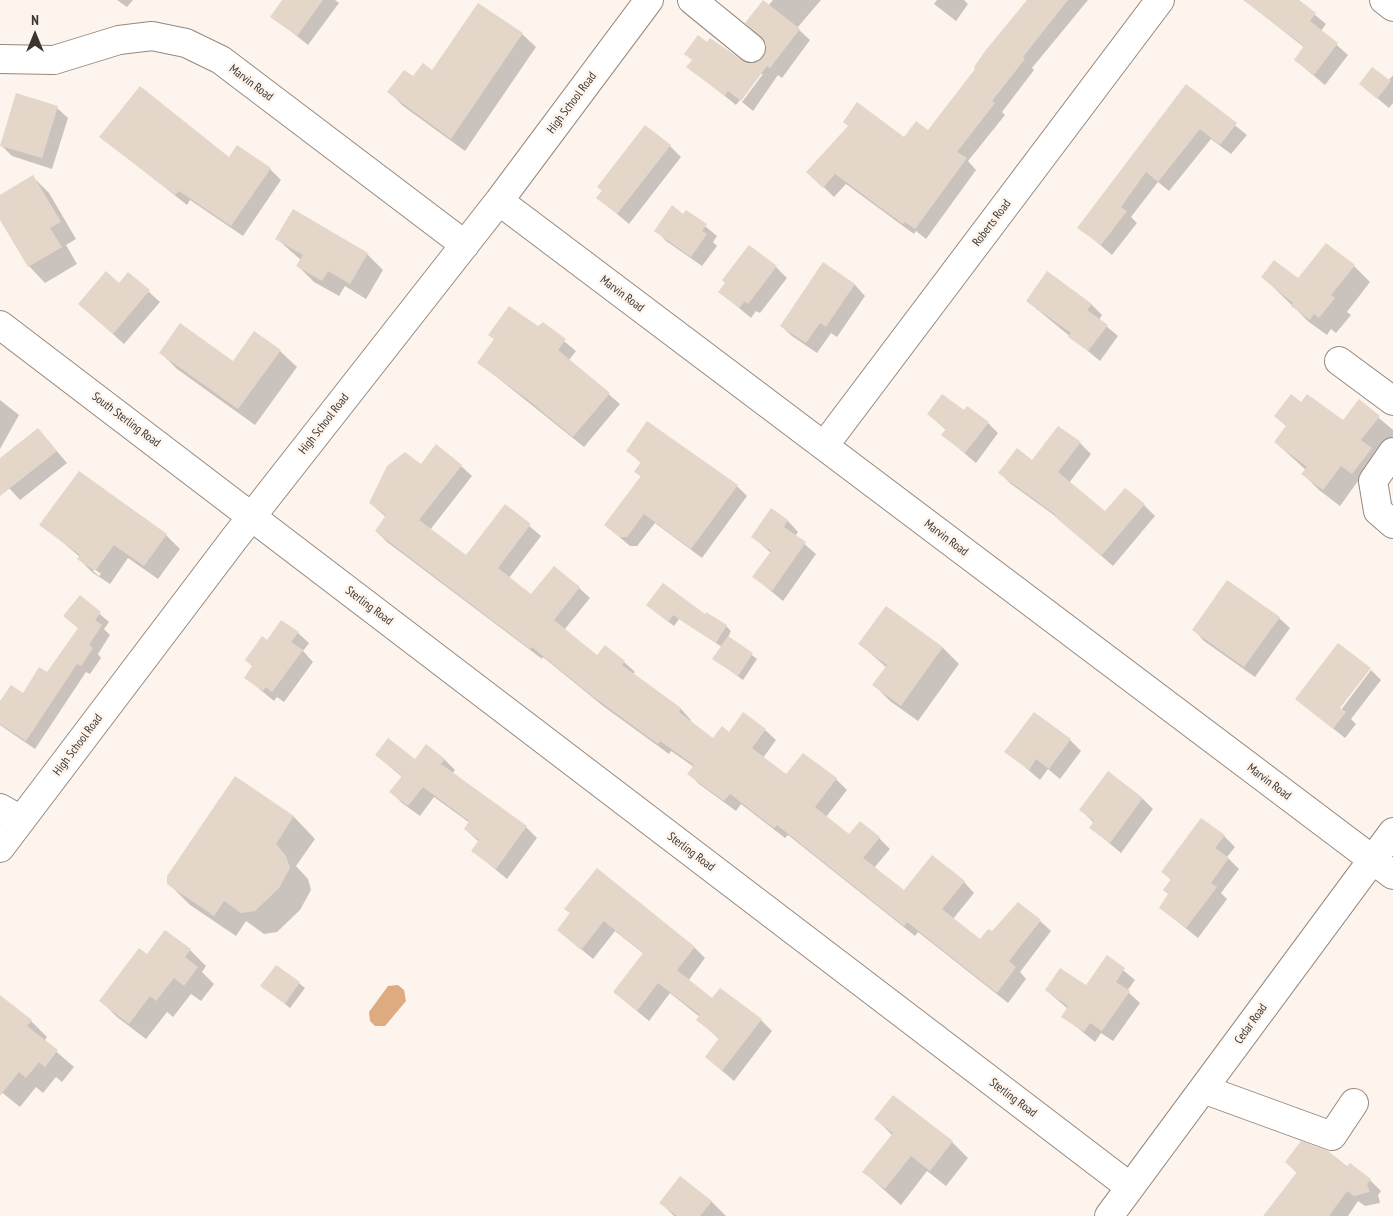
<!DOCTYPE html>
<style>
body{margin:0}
#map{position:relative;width:1393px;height:1216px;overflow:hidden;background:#fdf4ed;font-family:"PT Sans Narrow",sans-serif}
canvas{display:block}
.north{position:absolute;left:10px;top:10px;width:50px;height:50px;-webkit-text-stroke:4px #fdf4ed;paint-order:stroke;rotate:0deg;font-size:14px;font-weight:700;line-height:20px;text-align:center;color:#3b3531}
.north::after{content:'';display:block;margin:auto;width:18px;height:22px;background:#3b3531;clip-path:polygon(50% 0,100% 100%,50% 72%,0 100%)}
</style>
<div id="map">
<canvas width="1393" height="1216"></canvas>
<div class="north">N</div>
</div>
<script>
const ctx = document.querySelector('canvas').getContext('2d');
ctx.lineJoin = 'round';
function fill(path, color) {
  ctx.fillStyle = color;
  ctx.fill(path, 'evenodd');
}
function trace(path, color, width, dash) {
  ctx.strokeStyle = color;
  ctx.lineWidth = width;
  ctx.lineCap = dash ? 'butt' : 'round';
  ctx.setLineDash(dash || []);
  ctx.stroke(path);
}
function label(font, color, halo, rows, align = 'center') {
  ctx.font = font + ' "PT Sans Narrow",sans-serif';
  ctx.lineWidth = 5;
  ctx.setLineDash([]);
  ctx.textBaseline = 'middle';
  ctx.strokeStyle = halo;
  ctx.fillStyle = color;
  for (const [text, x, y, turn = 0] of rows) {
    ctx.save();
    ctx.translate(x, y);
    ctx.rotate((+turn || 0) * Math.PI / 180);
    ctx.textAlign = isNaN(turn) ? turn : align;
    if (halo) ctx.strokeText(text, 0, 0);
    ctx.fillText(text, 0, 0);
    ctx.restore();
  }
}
fill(new Path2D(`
 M398 985 404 990 406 1001 385 1026H375L370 1021 369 1012 388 986Z`), '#deaa80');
fill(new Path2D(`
 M117 0H133L127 7Z
 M284 0H335L339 3 308 45 272 16Z
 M773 0H821L797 28 810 40 782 78 778 75 753 111 742 102 763 74H760L736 105 688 67 707 43 748 65 757 64 764 59 768 51V6Z
 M937 0H964L968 4 956 21 934 4Z
 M1028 0H1088L1032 68 1034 70 1002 112 1005 115 968 161 976 170 926 239 916 231 914 234 846 184 834 197 808 172 928 132Z
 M1244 0H1297L1326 24 1321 31 1348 55 1325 85 1295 60 1305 48Z
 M522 34 536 47 465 151 403 106 389 92 414 78Z
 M1393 75V103L1389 108 1360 84 1388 81Z
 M1186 86 1247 135 1231 154 1211 139 1169 191 1158 182 1131 217 1137 223 1112 255 1079 227Z
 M57 108 68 118 52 169 12 156 1 145Z
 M101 137 229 159 237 147 270 169 281 180 243 236 190 200 187 205Z
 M670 146 681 157 629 224 597 197 603 191 598 187Z
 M33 177 49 193 76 239 66 245 77 264 45 283 29 266 0 218V196Z
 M687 211 717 236 713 242 717 246 702 266 666 241 656 230 684 215Z
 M277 239 367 254 383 270 366 299 345 286 339 296 314 282 298 266 301 260Z
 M823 264 855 285 865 296 837 337 831 333 817 353 792 336 781 326Z
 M1354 266 1370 282 1347 312 1351 315 1336 333 1331 329 1327 335 1309 322 1263 277 1298 280Z
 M776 267 787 278 760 313 756 311 751 318 720 292Z
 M129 274 160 302 124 344 79 304 120 284Z
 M1027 301 1091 304 1102 315 1099 320 1118 336 1100 361Z
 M543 324 576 351 569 360 620 404 584 447 478 362 495 340 538 328Z
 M255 333 280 351 297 367 255 425 177 369 161 353 233 363Z
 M0 400 19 415 0 449Z
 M1359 401 1393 430V436L1378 456 1369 489 1358 481 1340 506 1319 490 1303 474 1306 470 1275 442 1287 427 1276 416 1302 403 1343 422Z
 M964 412 988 423 998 433 976 463 943 435 946 430 928 414Z
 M38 429 67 463 20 500 0 478V460Z
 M1080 443 1091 454 1069 483 1105 513 1144 505 1155 516 1113 566 1058 518 1011 484 1000 473Z
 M628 451 737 486 747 496 702 558 655 523 637 546H630L605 525 641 477 635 471 641 463Z
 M421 465 461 466 472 476 430 530 467 557 506 506 541 536 509 578 532 596 579 588 590 598 564 630 597 657 624 662 635 672 633 674 681 709 691 720 690 722 714 740 729 733 765 730 776 740 763 758 787 776 803 755 836 779 847 790 826 817 849 836 879 838 890 849 874 868 904 892 964 882 974 893 953 919 980 941 992 933 1040 921 1051 931 1020 972 1026 979 1008 1003 918 932 915 936 788 835 785 838 741 804 736 811 699 784 689 774 694 767 671 751 669 754 603 706 543 657 542 659 387 542 376 531 386 517 370 503Z
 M772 510 788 521 798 532 795 536 816 554 783 601 754 577 771 553 753 537Z
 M41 524 166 535 180 549 158 579 128 558 110 584 93 573 79 559 80 557ZM93 568 101 574 99 576 93 571Z
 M80 597 109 622 104 629 110 635 98 654 101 658 90 674 86 672 35 749 0 725V704L23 694 47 674 79 629 65 616Z
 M647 605 705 616 706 614 726 626 731 631 728 637 757 659 743 680 714 659 722 647 679 619 674 626Z
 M1279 618 1290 628 1255 677 1204 641 1194 630Z
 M298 633 309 643 303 651 313 662 284 702 277 697 274 701 246 678 267 641Z
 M860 644 942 647 959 664 918 721 890 701 874 685 887 668Z
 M1371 670 1381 680 1351 719 1356 724 1345 738 1296 699 1338 714Z
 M1070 740 1081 751 1060 779 1048 769 1040 780 1006 751Z
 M376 755 415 760 444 759 455 770 452 774 526 827 537 838 507 879 473 851 479 842 465 829 470 823 434 797 420 816 402 803 391 792 402 777Z
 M235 778 294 817 315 839 296 866 308 879 311 890 300 910 277 932 264 934 246 921 236 936 190 905 168 883Z
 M1143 799 1153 809 1121 853 1090 827 1094 823 1081 810Z
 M1224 836 1235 847 1227 857 1239 869 1221 893 1227 899 1198 938 1160 908 1169 895 1172 881 1163 872Z
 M566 909 694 947 705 958 688 981 713 1000 761 1020 772 1031 734 1081 706 1057 720 1040 698 1020 700 1017 670 993 649 1021 614 992 644 954 615 931 593 959 558 930 571 914Z
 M190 950 206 966 202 972 214 984 201 1001 191 994 173 1017 167 1012 146 1039 117 1017 101 1001 147 956Z
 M1107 957 1135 980 1127 991 1140 1003 1113 1041 1101 1033 1095 1042 1063 1016 1068 1009 1046 990 1086 987Z
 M277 966 305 988 290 1008 262 986Z
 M0 997 31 1021 47 1037 44 1041 74 1067 62 1082 56 1077 43 1093 36 1087 20 1107 0 1091Z
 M876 1119 952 1142 968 1158 946 1186 927 1171 901 1205 864 1172 892 1135Z
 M1286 1162 1348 1168 1370 1180 1381 1191 1378 1195 1380 1203 1365 1206 1358 1201 1348 1216H1269L1298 1174Z
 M711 1201 726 1216H674L661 1203Z`), '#0003');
fill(new Path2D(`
 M282 0H323L297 36 270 17Z
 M763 0 800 29 770 68 767 66 741 101 728 91 725 96 686 67 692 60 684 54 698 35 707 42 710 38 742 60 749 63 757 62 763 57 766 51V43L745 23Z
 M1027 0H1068L1023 57 1025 59 992 101 995 103 957 152 967 158 915 229 905 222 903 224 835 174 823 188 806 172 848 126 843 122 857 102 904 137 916 121 928 130 975 69 974 67 985 51Z
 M1243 0H1299L1316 13 1310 21 1338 43 1314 75 1294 60 1304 46Z
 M478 3 523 33 451 139 387 92 404 70 413 76 423 63 432 70Z
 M1372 67 1391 81 1377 99 1359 84Z
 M1186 84 1237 123 1220 145 1200 129 1158 182 1146 172 1121 207 1127 211 1101 245 1077 228Z
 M140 86 229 157 237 145 271 168 231 226 179 191 175 195 99 137Z
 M16 93 58 106 42 158 0 146Z
 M645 125 671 145 617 214 596 198 602 190 597 187Z
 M33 175 61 222 50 228 62 247 28 267 0 220V195Z
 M672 205 683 214 686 210 707 224 702 231 707 234 691 257 654 231Z
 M293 209 368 253 350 284 328 271 322 281 296 266 303 255 275 239Z
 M1326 243 1355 265 1331 295 1335 298 1319 318 1314 314 1310 320 1291 306 1293 303 1261 277 1274 260 1298 278Z
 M749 245 777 266 748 304 745 301 739 308 718 292 725 283 722 280Z
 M823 262 855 284 826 327 820 323 806 343 780 326Z
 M106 271 119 283 128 272 150 290 113 334 78 304Z
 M1047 271 1092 304 1087 310 1108 325 1088 351 1068 337 1071 333 1026 301Z
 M509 306 538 326 543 322 566 339 558 350 610 393 573 437 527 399 477 363 494 339 488 335Z
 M180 323 233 361 254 331 281 350 238 409 159 353Z
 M942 394 964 410 967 406 989 422 965 453 941 435 946 429 927 414Z
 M1291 394 1301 402 1307 394 1343 420 1359 399 1380 416 1361 440 1372 448 1352 474 1341 466 1323 490 1301 474 1307 467 1274 442 1286 426 1274 416Z
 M647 421 738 485 691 549 644 514 627 537H619L604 525 641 476 634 472 641 462 626 451Z
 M1058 426 1081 442 1058 472 1105 511 1125 488 1145 504 1101 556 1054 516 1056 515 998 473 1017 448 1032 460Z
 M38 428 57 451 0 496V458Z
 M436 444 462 465 419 520 466 555 505 504 531 524 498 568 531 594 554 566 580 587 554 620 597 655 605 645 625 661 622 665 681 708 679 712 713 738 722 726 729 732 743 712 766 729 752 748 786 774 803 753 837 778 815 807 849 834 860 821 880 837 863 858 904 890 932 855 965 881 942 909 980 939 988 929 992 931 1018 902 1041 920 1009 961 1016 967 997 993 907 922 904 926 777 825 774 828 730 794 724 801 687 774 694 765 660 741 658 744 591 695 532 647 530 649 375 531 386 515 369 503 387 466 405 452 421 464Z
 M79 471 167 534 144 566 114 545 95 571 77 559 80 555 39 525Z
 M771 508 788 520 784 527 806 542 772 591 752 577 771 551 751 537Z
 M1227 580 1280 617 1244 667 1192 630Z
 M663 583 705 614 706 612 727 625 716 643 673 615 668 622 646 605Z
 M80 595 101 612 95 620 102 625 89 645 93 648 81 666 77 664 26 741 0 724V701L11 685 23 693 39 667 47 672 78 628 63 616Z
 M886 606 943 647 901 706 872 685 887 665 858 644Z
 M281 620 299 632 291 642 303 650 272 692 266 687 263 691 244 678 252 666 245 660 262 636 267 640Z
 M728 636 753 653 738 676 712 659Z
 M1338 643 1371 668 1340 708 1346 712 1333 729 1295 699Z
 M1034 712 1071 739 1049 769 1036 759 1029 770 1004 752Z
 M388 738 415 759 426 744 445 759 441 764 527 826 496 869 471 851 479 840 464 829 469 821 423 787 408 806 389 792 402 776 375 755Z
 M1108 771 1143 798 1110 843 1089 828 1094 821 1079 810Z
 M235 776 294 816 276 844 286 856 290 868 279 888 255 911 241 913 224 901 214 916 167 884V876Z
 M1201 818 1225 835 1215 848 1229 858 1211 883 1217 887 1186 928 1159 908 1168 894 1163 890 1171 879 1161 872Z
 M597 868 695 947 677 970 712 998 720 988 762 1019 722 1071 705 1057 719 1038 696 1020 700 1015 658 983 637 1011 613 992 643 953 604 921 581 950 557 930 570 913 564 909Z
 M165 930 191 949 185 957 198 967 184 986 174 978 156 1001 150 996 129 1024 99 1001 139 948 147 954Z
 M1107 955 1125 968 1116 982 1130 991 1102 1031 1090 1023 1084 1032 1061 1017 1068 1006 1045 990 1060 968 1086 985Z
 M276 965 300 982 285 1004 260 986Z
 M0 995 32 1020 27 1026 58 1050 45 1067 39 1062 26 1078 19 1072 0 1096Z
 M893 1095 953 1141 930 1171 911 1156 885 1189 862 1172 893 1133 874 1119Z
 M1301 1141 1328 1151 1347 1166 1350 1163 1371 1179 1367 1184 1370 1192 1354 1196 1347 1191 1329 1216H1263L1297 1172 1285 1162Z
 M680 1176 712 1201 700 1216H677L659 1203Z`), '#e5d6ca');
const minor = new Path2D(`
 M692 0 751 48
 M1384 0 1393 7
 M0 59 54 60 119 40 152 36 186 43 221 60 465 245
 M499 201 1393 875
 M0 325 1130 1187
 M1339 361 1393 401
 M824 446 1160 0
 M1393 452 1373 481 1378 511 1393 524
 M0 808 21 820
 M0 848 234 539 499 201 649 0
 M1203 1089 1332 1136 1354 1103
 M1109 1216 1393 832`);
trace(minor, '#96887d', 30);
trace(minor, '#fff', 28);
label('12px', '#3b3531', '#fdf4ed', [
 ["Marvin Road",251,83,37],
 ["High School Road",572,103,-53],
 ["Roberts Road",992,223,-53],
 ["Marvin Road",622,294,37],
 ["South Sterling Road",126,420,37],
 ["High School Road",324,424,-52],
 ["Marvin Road",946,538,37],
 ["Sterling Road",369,606,37],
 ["High School Road",78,745,-53],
 ["Marvin Road",1269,782,37],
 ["Sterling Road",691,852,37],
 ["Cedar Road",1251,1024,-54],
 ["Sterling Road",1013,1098,37]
]);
</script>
